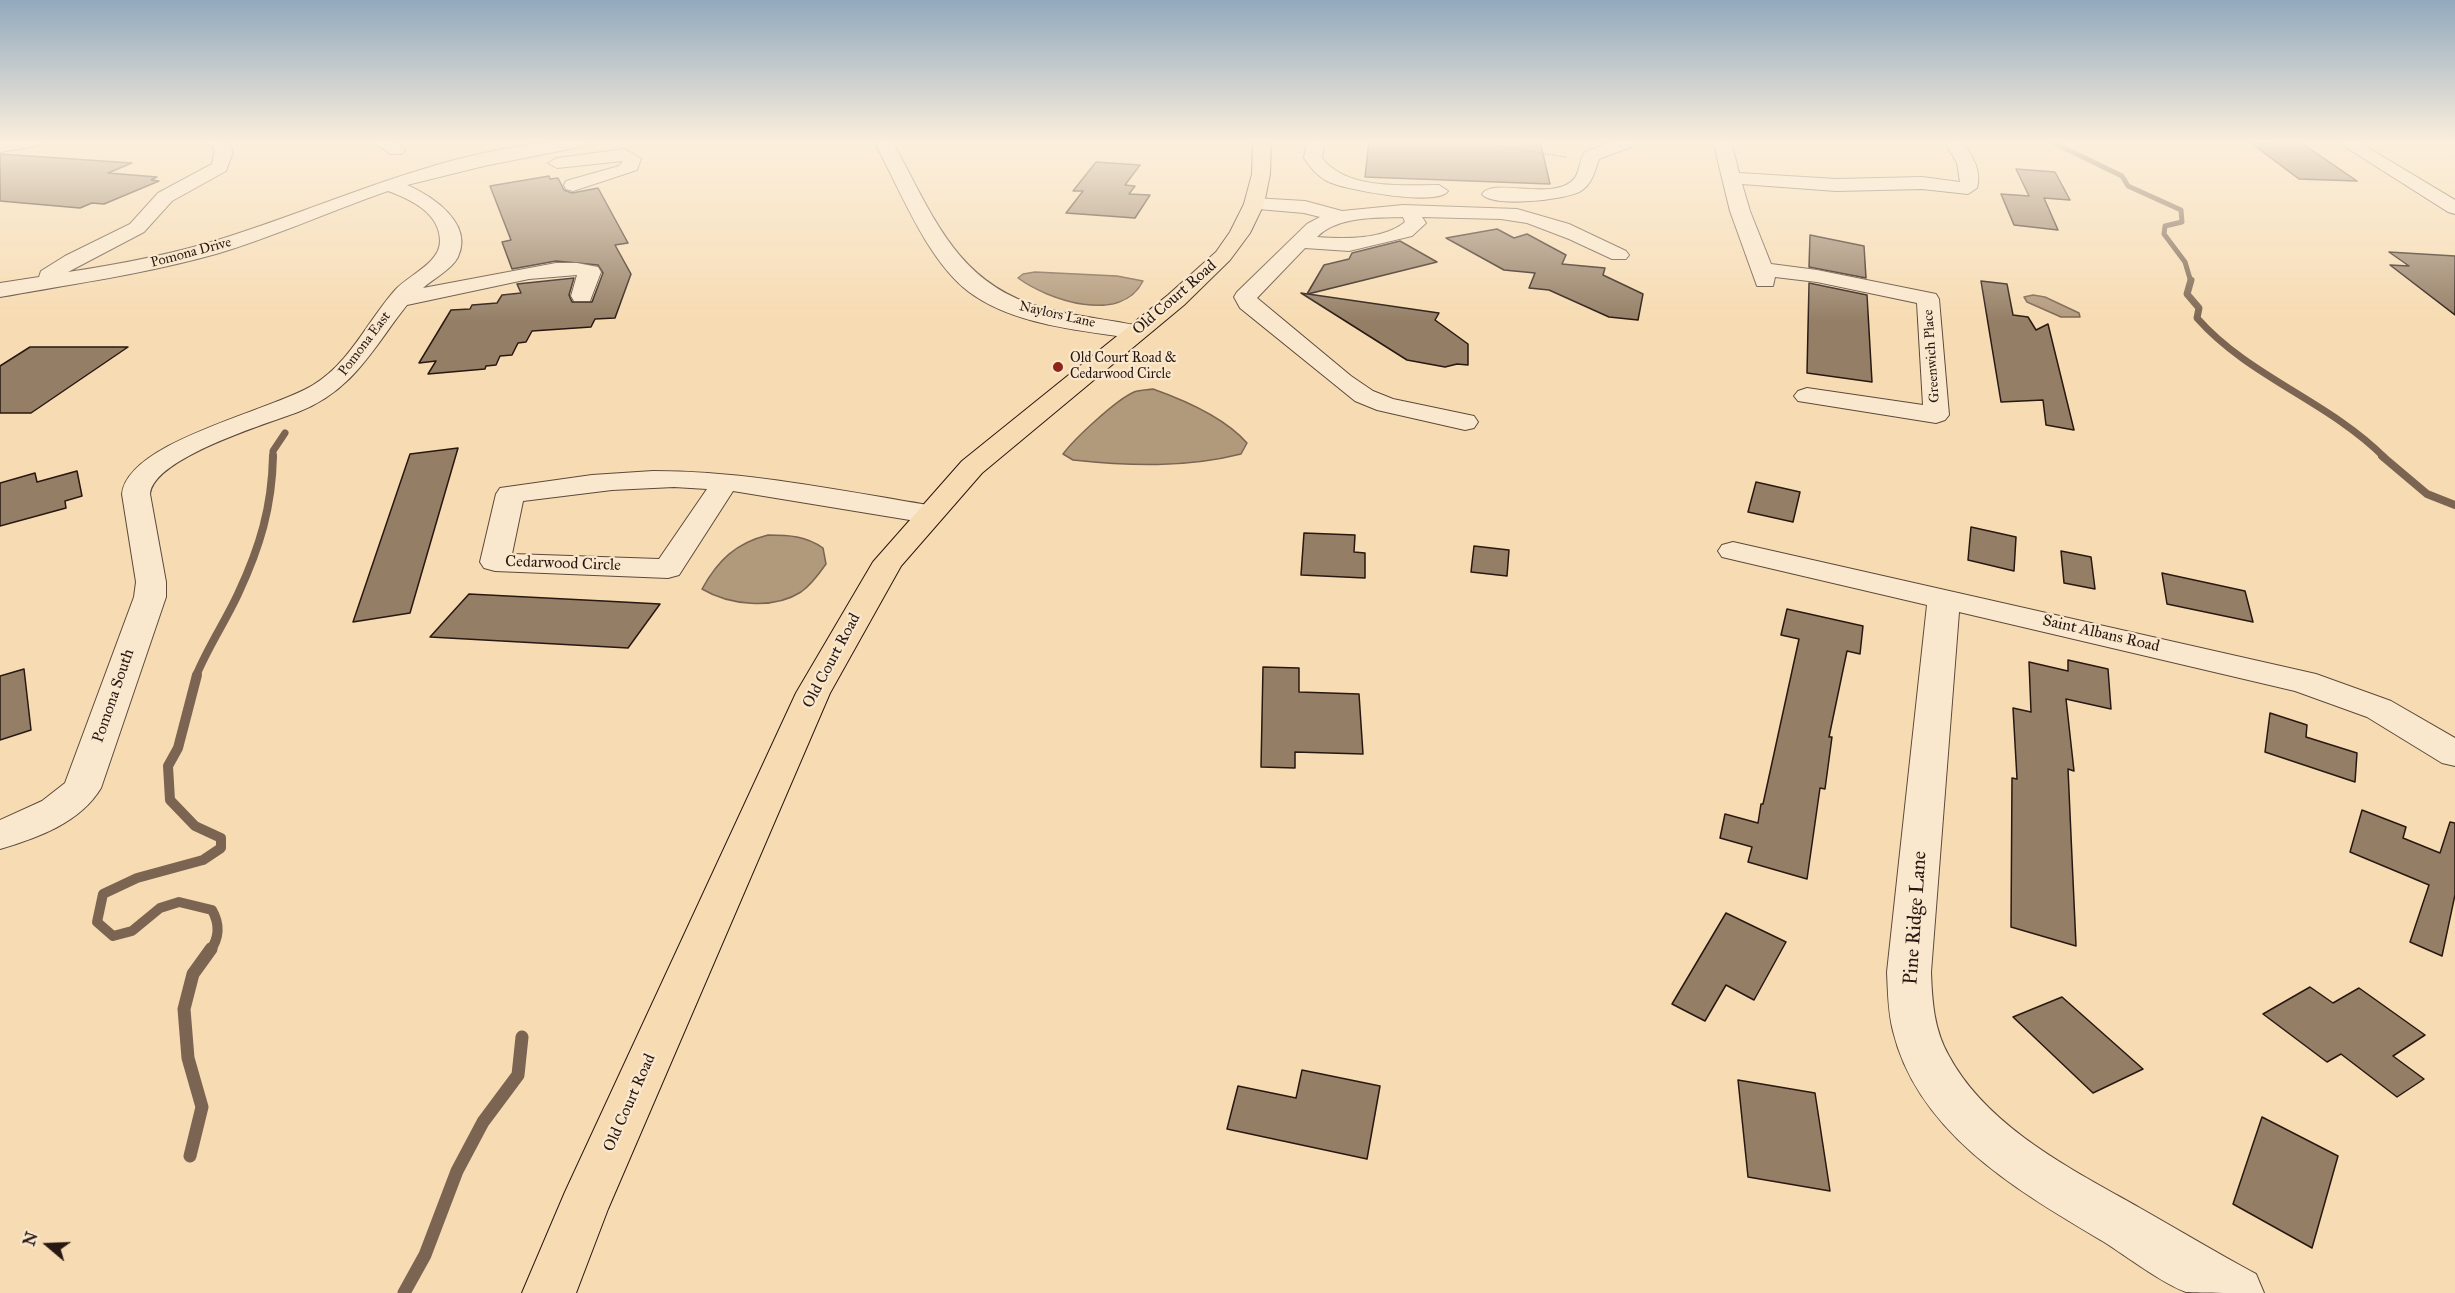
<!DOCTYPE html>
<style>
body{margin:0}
#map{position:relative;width:2455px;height:1293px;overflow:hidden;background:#f7dcb3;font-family:"IM FELL Great Primer",serif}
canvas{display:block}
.north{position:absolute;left:18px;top:1215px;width:60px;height:60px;-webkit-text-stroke:4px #fae8ce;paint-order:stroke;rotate:289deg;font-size:16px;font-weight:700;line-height:24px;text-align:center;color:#291812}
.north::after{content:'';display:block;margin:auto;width:21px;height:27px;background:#291812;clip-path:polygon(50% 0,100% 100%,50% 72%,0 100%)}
</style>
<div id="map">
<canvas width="2455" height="1293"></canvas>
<div class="north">N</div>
</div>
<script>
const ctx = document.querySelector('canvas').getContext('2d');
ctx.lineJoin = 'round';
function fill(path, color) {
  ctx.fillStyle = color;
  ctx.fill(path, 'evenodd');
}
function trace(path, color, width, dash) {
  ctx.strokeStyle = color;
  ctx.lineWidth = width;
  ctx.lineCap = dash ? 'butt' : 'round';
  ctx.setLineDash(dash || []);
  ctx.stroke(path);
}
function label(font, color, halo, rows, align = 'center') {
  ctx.font = font + ' "IM FELL Great Primer",serif';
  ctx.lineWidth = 4.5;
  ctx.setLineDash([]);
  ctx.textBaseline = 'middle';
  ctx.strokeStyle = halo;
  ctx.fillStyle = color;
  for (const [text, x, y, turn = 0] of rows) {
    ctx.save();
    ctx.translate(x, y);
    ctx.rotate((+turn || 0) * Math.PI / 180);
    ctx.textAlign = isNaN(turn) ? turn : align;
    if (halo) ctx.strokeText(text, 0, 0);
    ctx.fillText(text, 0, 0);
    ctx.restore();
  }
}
const water = new Path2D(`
 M1035 272 1117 276 1143 281C1121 325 1048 300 1018 278L1023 274Z
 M2033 295 2045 297 2079 313 2080 317H2061L2027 302 2024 297Z
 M1153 389C1184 400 1225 418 1247 443L1241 454C1186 468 1129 466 1073 460L1063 454C1075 438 1116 400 1134 392 1140 390 1147 390 1153 389Z
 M768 535C789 535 806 536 823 548L826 564C819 574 811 585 801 592 773 610 729 605 702 589 718 560 736 543 768 535Z`);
fill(water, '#b1997c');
trace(water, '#7b6552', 1.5);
trace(new Path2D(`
 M2050 141 2122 176 2128 186 2181 210 2182 222 2165 226 2164 234 2185 262 2191 282`), '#7b6552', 5);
trace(new Path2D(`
 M2191 280 2187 294 2199 308 2197 318C2249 377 2328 401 2384 457
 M273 457V451L285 433`), '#7b6552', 7);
trace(new Path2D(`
 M2382 456 2427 494 2455 505
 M196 676C208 647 225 622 238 594 260 547 272 507 273 456`), '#7b6552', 8);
trace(new Path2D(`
 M197 675 178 748 168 766 170 800 195 826 221 838V848L203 860 137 878 103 894 97 922 113 936 132 931 160 908 179 902 212 910C220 924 220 937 210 951`), '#7b6552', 10);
trace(new Path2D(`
 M190 1156 202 1107 188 1058 184 1009 193 974 211 949
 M404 1293 425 1255 457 1171 483 1122 518 1075 522 1037`), '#7b6552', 13);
const building = new Path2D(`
 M1369 141H1540L1550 184 1365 177Z
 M2300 142 2357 181 2299 179 2251 143Z
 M0 154 132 163 108 173 157 177 151 180 159 181 104 204 92 203 80 208 0 201Z
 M1096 162 1140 165 1125 185 1135 186 1129 194 1150 195 1135 218 1066 213 1083 191H1073Z
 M2016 169 2055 172 2070 200 2044 198 2058 230 2014 225 2001 194 2029 196Z
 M549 176 550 179 558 178 564 190 572 193 598 188 628 243 615 245 631 274 615 318 595 319 591 327 532 331 526 342 518 343 512 355 500 356 496 365 486 366 485 369 428 374 436 361 419 363 451 310 470 309 472 305 497 303 502 295 521 293 517 284 574 278 569 295 572 302H592L603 273 598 265 556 261 512 269 502 242 511 240 490 186Z
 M1497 229 1514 238 1527 234 1566 255 1562 264 1605 268 1603 275 1643 294 1638 320 1609 317 1549 290 1529 288 1535 273 1504 270 1446 238Z
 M1810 235 1864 246 1866 278 1809 267Z
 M1400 241 1437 262 1308 294 1439 313 1435 320 1468 344V365L1457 364 1445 367 1407 360 1301 293 1307 294 1324 265 1349 259 1352 253Z
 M2389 252 2455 256V315L2390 265 2409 266Z
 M1981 281 2007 284 2013 315 2028 317 2036 330 2048 324 2074 430 2046 425 2043 400 2001 402Z
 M1809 283 1867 295 1872 382 1807 373Z
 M30 347H128L31 413H0V366Z
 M458 448 410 613 353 622 410 454Z
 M77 471 82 496 65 501 66 508 0 526V483L35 473 37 482Z
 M1756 482 1800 492 1793 522 1748 512Z
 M1971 527 2016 537 2014 571 1968 560Z
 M1304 533 1355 535 1354 552 1365 553V578L1301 575Z
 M1474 546 1509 550 1507 576 1471 572Z
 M2061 551 2091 557 2095 589 2064 583Z
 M2162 573 2245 591 2253 622 2167 604Z
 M469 594 604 601 660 604 628 648 430 637Z
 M1787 609 1863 626 1860 654 1847 651 1829 737H1832L1825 789 1820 788 1807 879 1748 862 1752 847 1720 838 1725 814 1758 823 1761 804H1763L1799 639 1781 635Z
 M2068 660 2108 669 2111 709 2066 699 2074 771 2068 769 2076 946 2011 927 2012 778 2017 779 2013 708 2031 712 2029 662 2068 671Z
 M1263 667 1299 668V692L1359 694 1363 754 1295 752V768L1261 767Z
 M24 669 31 730 0 740V676Z
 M2270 713 2307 725 2306 737 2357 753 2355 782 2265 752Z
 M2362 810 2406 827 2403 838 2440 853 2450 822 2455 823V895L2442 956 2410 942 2429 885 2350 852Z
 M1726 913 1786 942 1754 1000 1726 985 1705 1021 1672 1004Z
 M2310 987 2333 1003 2359 988 2425 1035 2393 1056 2424 1079 2397 1097 2341 1054 2327 1062 2263 1014Z
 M2062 997 2143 1069 2093 1093 2013 1017Z
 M1302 1070 1380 1086 1367 1159 1227 1129 1238 1086 1296 1098Z
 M1738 1080 1815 1093 1830 1191 1748 1177Z
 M2262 1117 2338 1156 2312 1248 2233 1204Z`);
fill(building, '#947e66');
trace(building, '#291812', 1.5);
const minor = new Path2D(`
 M46 141 37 146 0 152V142Z
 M204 141 229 143 233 152 226 171 172 201 144 232 68 272C121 264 174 254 224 238 345 200 464 139 594 141L585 146 484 166 407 185C432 196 474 223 458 257 452 269 433 279 423 288L556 263H577L598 267 601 272 590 301H574L571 296 577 275 529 279 407 305C372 349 354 390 298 412 266 424 153 458 150 494L166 582V597L101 788C80 823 37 838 0 849V820L42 801 65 783 134 597 136 582 122 494C128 441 271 411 313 385 350 363 368 320 396 289 409 275 440 263 440 241 440 213 410 199 388 191 330 211 274 237 216 254 145 274 72 284 0 297V283L39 277 41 271 65 256 130 224 158 193 212 164 215 149Z
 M373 141H394L405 150 402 154H390Z
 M874 141H892C932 212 954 282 1040 307 1074 317 1110 319 1144 327L1148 332 1144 337 1136 339C1082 330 1015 326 969 292 926 259 900 189 874 141Z
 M1307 141H1325L1322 158C1347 190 1402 185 1439 185L1448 191C1438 207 1344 190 1327 181 1316 175 1311 168 1304 158Z
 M1614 141H1639L1636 145 1599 159C1595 171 1592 184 1581 191 1567 200 1491 208 1482 194 1493 177 1554 202 1574 179 1580 172 1579 160 1585 152Z
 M1713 141H1731L1739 173 1836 179 1922 177 1960 182 1957 163 1944 141H1962C1972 156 1982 169 1977 188L1968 194 1922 189 1836 191 1742 184 1750 211 1771 264 1817 270 1936 294 1939 299 1949 415 1945 420 1936 423 1798 401 1794 396 1798 391 1807 388 1923 405 1917 303 1817 282 1775 277 1773 286H1757L1730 211Z
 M2336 141H2357L2455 200V214L2448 212Z
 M625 149 641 159 637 170 573 191 566 189 564 185 566 181 619 166 623 161 557 168 548 163 557 158Z
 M1254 198 1305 201 1342 211 1403 205 1517 209 1569 224 1626 251 1629 255 1626 259H1612L1569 239 1527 223 1501 219 1422 217 1426 223 1412 236 1349 251 1305 248 1257 298 1351 376 1373 391 1393 399 1474 416 1478 422 1474 428 1465 430 1377 410 1355 401 1240 308 1234 297 1237 292 1307 224 1320 217 1304 213 1247 208 1244 204 1247 200ZM1403 217 1405 222C1383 240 1344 239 1317 237 1337 216 1376 218 1403 217Z
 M653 471C746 471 837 490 928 505L938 508 942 514 938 520 928 523 733 491 679 575 668 578 495 571 484 568 480 562 496 494 500 488 592 475ZM674 487 707 489 659 559 512 554 523 501 612 490Z
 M1733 542 2316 674 2391 701 2455 738V766L2442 763 2367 717 2295 691 1959 612 1931 972C1932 1001 1934 1030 1949 1056 1988 1128 2073 1170 2140 1208 2179 1230 2217 1253 2256 1274L2264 1293C2246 1293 2199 1293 2186 1292 2163 1284 2126 1256 2104 1242 2020 1192 1918 1134 1893 1031 1888 1012 1888 992 1887 972L1927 605 1722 557 1718 551 1722 545Z`);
const major = new Path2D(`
 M1253 141H1271L1270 174 1264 204 1250 233 1230 260 1184 305 982 473 901 566 830 693 608 1209 576 1293H522L565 1192 796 693 873 562 962 461 1168 295 1216 252 1230 232 1244 204 1252 174Z`);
trace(minor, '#5c493a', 2);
trace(major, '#291812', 2);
trace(new Path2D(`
 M1503 147 1566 157`), '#291812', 2, [1, 1.5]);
fill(minor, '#fae8ce');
fill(major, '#f7dcb3');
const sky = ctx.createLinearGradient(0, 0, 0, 322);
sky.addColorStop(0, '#92a9bd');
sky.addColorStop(0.44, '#fbefdd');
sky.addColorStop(1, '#fbefdd00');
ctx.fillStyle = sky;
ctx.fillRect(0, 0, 2455, 322);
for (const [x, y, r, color] of [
 [1058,367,6,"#8f2418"]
]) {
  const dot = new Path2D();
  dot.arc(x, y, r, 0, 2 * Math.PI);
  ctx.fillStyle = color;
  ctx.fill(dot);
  trace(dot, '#fae8ce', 2);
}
label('14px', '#291812', '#fae8ce', [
 ["Pomona Drive",191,253,-15],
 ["Naylors Lane",1057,315,13],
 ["Pomona East",365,344,-53],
 ["Greenwich Place",1932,356,-94]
]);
label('14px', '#291812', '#fae8ce', [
 ["Old Court Road &",1070,359],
 ["Cedarwood Circle",1070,375]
], 'left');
label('16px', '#291812', '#fae8ce', [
 ["Old Court Road",1175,298,-41],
 ["Cedarwood Circle",563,564,2],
 ["Saint Albans Road",2101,634,13],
 ["Old Court Road",832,661,-62],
 ["Pomona South",114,696,-71],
 ["Old Court Road",630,1103,-66]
]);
label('20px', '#291812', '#fae8ce', [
 ["Pine Ridge Lane",1916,918,-86]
]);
</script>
